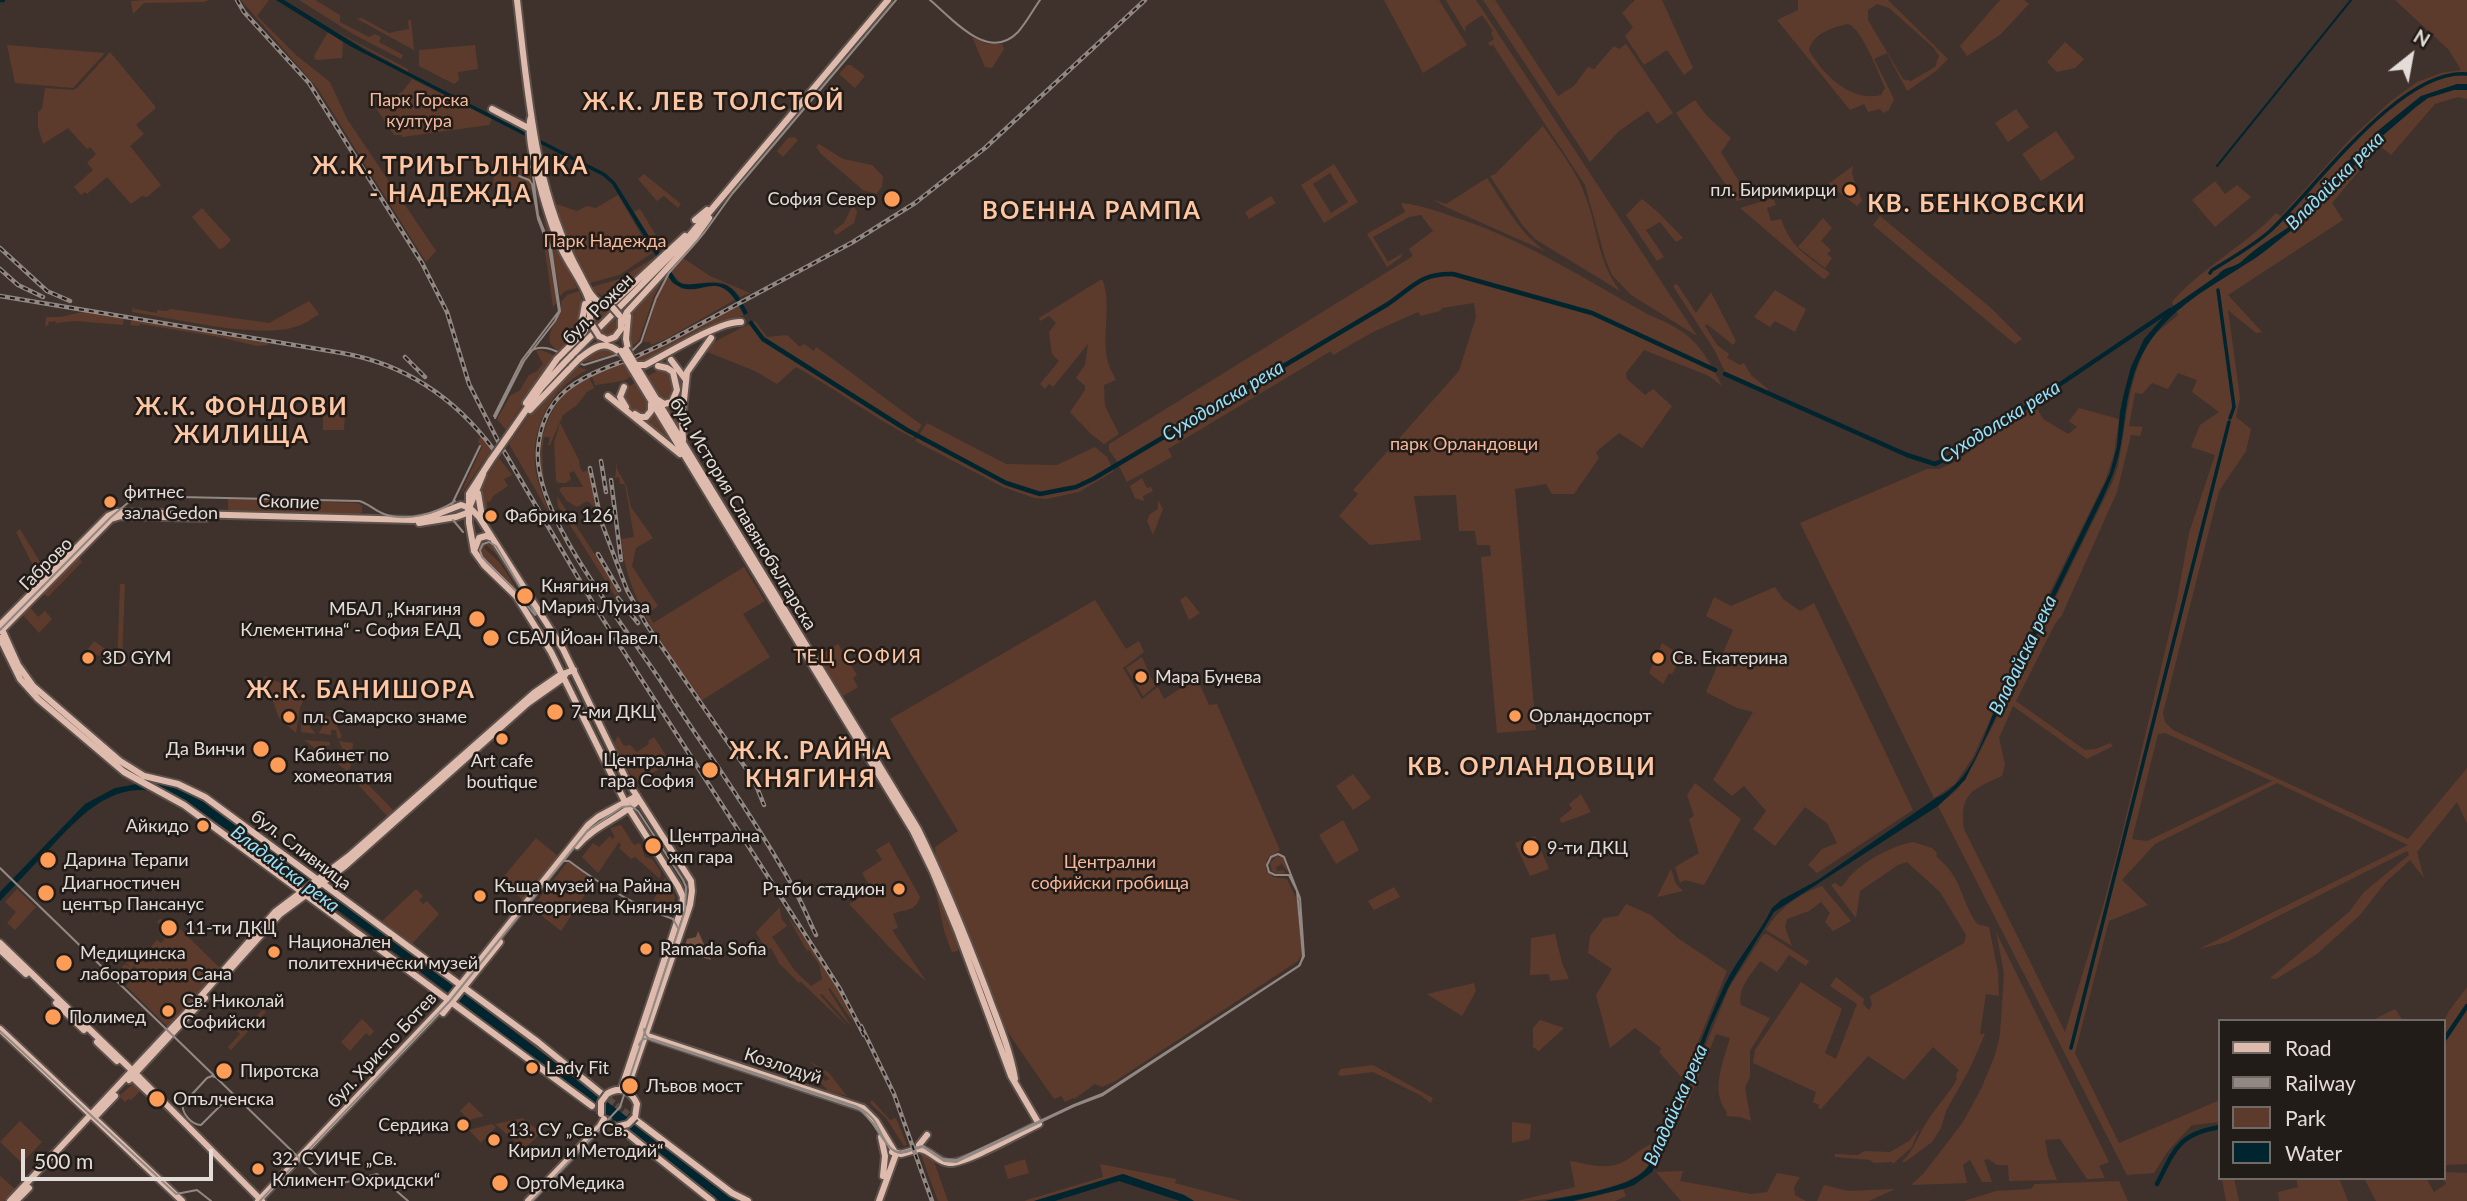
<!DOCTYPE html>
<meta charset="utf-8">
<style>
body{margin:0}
#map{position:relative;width:2467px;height:1201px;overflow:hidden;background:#3f322c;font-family:Lato,sans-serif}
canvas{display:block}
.legend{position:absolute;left:2218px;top:1019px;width:228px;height:161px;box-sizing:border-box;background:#221c19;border:2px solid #706965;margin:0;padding:9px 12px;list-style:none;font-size:21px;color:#e4dcd8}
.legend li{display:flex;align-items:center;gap:14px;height:35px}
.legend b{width:35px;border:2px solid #706965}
.north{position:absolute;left:2376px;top:21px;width:70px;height:70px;-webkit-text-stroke:5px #221c19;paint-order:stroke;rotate:31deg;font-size:19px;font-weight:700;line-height:28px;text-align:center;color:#e4dcd8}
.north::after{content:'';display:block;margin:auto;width:24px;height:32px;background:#e4dcd8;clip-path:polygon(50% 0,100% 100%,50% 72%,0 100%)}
.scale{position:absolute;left:21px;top:1149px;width:192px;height:32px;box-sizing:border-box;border:4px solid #e4dcd8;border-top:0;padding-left:9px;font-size:21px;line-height:24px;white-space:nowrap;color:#e4dcd8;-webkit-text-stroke:5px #221c19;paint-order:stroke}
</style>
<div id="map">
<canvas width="2467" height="1201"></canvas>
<ul class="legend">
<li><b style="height:9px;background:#dfbbad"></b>Road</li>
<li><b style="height:9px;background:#928883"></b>Railway</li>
<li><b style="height:19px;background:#5d3b2c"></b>Park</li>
<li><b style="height:19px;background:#01252f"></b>Water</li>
</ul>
<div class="north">N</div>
<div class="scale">500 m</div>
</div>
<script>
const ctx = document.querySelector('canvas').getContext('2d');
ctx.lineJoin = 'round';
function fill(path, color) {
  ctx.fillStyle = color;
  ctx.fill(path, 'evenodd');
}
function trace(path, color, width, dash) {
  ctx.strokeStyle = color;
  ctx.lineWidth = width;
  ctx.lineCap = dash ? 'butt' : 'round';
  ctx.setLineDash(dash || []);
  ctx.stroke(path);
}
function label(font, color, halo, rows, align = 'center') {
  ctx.font = font + ' Lato,sans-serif';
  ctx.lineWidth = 5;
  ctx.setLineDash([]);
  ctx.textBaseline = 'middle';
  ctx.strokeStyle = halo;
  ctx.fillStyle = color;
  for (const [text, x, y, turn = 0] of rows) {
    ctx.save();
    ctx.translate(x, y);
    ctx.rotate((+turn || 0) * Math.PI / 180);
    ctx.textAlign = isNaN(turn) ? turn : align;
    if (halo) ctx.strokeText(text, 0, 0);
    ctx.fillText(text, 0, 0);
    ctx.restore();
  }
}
fill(new Path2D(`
 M147 0H209L204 2 144 3 133 14 131 1Z
 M241 0H269L257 16 296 55 330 82 347 119 436 251 426 262 318 89Z
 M299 0H315L340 15V22L369 37 375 34 381 37 379 42 403 55 401 59 353 34Z
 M1384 0H1439L1467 45 1423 73Z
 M1446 0H1476L1697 336 1631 295 1612 275 1605 258 1585 185 1493 45 1490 46 1488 43 1494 39 1491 33 1493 31 1482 15 1466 26 1465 32Z
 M1483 0H1495L1558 96 1574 86 1588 67 1594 69 1614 46 1619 49 1626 44 1673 113 1657 124 1648 111 1619 131 1590 162Z
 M1635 0H1662L1693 68 1684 75 1667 50 1644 65 1625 36 1633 27 1622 13Z
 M1798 0H1888L1948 59 1936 71 1907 91 1887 53 1874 59 1894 99 1889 110 1883 113 1880 109 1868 112 1864 104 1850 110 1777 20 1798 10ZM1877 4 1889 8 1934 48 1939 56 1935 67 1911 81 1903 79 1868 20V10ZM1848 24C1861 27 1879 74 1885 88L1881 95C1852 103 1822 74 1809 50 1812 34 1833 27 1848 24Z
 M2000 0H2024L2029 4 2000 35 1967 56 1960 46Z
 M2395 0H2467V99L2458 97 2435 104 2391 155 2380 146 2332 203 2343 220 2228 295 2262 332 2256 333 2228 310 2240 398 2236 417 2251 429 2246 451 2219 491 2163 713 2165 722 2173 730 2408 839 2467 768V824L2457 802 2417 852 2424 878 2410 860 2385 883 2360 915 2317 954 2276 979 2270 978 2349 912 2364 892 2409 855 2407 851 2227 942 2199 949 2408 845 2277 783 2155 844 2122 880 2148 905 2109 921 2075 1053 2119 1143 2220 1100V1122L2192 1125 2168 1151 2154 1173 2127 1175 1938 806 1958 789 1975 762 2113 481 2118 466C2126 426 2128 381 2147 345 2154 333 2168 324 2178 315L2172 302C2202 267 2244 247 2276 213L2281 216 2351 138 2391 101 2417 82 2441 73 2461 70 2449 50ZM2178 373 2197 380 2192 392 2219 412 2200 425 2191 447 2215 455 2189 533 2177 600 2121 838 2103 906 2065 1032 1964 829C1959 793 1973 789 2002 776L2005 764 1999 738 2013 706 2087 759 2113 746 2110 743 2096 749 2085 750 2016 701 2055 624 2062 615 2117 492 2131 435 2140 436 2143 427 2129 426 2135 393 2142 394 2152 383 2168 389ZM2165 733 2272 781 2147 841 2132 839 2158 734Z
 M362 18 389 33 409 29 408 20H411L414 50 357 19Z
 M327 27 408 69V72Z
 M328 32 343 42 342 58 316 60 314 56Z
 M972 37 987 44H1002L1004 49 992 68 985 67Z
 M2065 42 2084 59 2075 68 2057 72 2047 62Z
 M7 45 105 53 73 88 15 83Z
 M475 45 478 69 458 72 459 80 454 84 419 66V50Z
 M110 52 155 106V109L136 125 144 134 130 146 161 185 147 197 142 196 131 204 107 177 87 194 85 192 81 195 74 187 93 170 87 163 96 154 90 147 87 149 68 128 43 144 38 127V112L42 109 45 88 73 90 77 88Z
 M847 65H851L865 76 855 88 839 74Z
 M412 79 492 119 489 125 402 137V135H394L376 108 403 91Z
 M1695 100 1707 116 1731 138 1721 152 1749 198 1737 201 1676 113Z
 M2016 109 2029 127 2008 142 1995 123Z
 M1543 126C1558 148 1576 170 1585 195 1599 231 1596 258 1620 291L1535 239 1523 226 1490 176 1495 174Z
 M2056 131 2075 158 2041 181 2022 154Z
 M794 137 798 140 783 157 777 151 788 138Z
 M819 144 843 159 872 165 883 176 882 187 876 194 863 190 821 154 816 147Z
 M517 154 519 160H530L532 190 518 192 494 187 492 160Z
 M1334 164 1358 202 1324 223 1301 185ZM1330 173 1348 202 1331 213 1313 184Z
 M1853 166 1852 174 1862 201 1857 206 1828 184Z
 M644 174 681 204 678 208 664 196 657 201 638 179Z
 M1487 178C1505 205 1519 232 1545 251L1446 207 1432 199 1446 204Z
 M2215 181 2225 194 2237 185 2251 197 2215 227 2192 200Z
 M618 195 652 253 619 275 590 283 565 238 555 213 559 212 556 204 577 211 587 206 596 208Z
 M857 196 853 204 857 212 854 223 836 235 833 231 844 223Z
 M1271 196 1276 203 1249 219 1245 212Z
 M1642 199 1659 213 1683 238 1676 242 1660 222 1646 230 1664 257 1657 261 1626 215Z
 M1770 199 1774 200 1776 205 1767 208 1771 221 1781 219C1792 249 1805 254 1830 273L1825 279 1822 278 1740 208Z
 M1401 203C1423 205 1442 213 1463 220 1530 243 1588 281 1649 315 1692 332 1702 346 1722 386L1709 376 1644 350 1626 373 1627 379 1645 395 1653 389 1672 406 1642 448 1619 433 1596 452 1599 458 1574 494H1552L1546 484 1515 489 1536 730 1497 733 1481 557 1491 556 1490 545H1477L1475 531H1459L1456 495 1414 496 1421 540 1370 545 1339 516 1358 494 1353 490 1459 371 1476 317 1474 303 1442 308 1440 311 1421 316 1418 312 1373 332 1333 355 1331 351 1168 449 1172 457 1127 482 1116 460 1109 450V444L1413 256 1409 249 1433 231 1421 215 1409 217 1373 237 1388 262 1403 253 1400 258 1387 267 1367 234 1405 212Z
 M202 208 231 240 223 248 219 249 192 217Z
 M640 209 662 245 656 250 633 212Z
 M542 216 577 288 565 291 560 296 551 246Z
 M1880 216 1991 308 2022 339 2015 344 1873 225Z
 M1823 218 1832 228 1821 241 1831 250 1827 254 1832 258 1825 268 1798 247Z
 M543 237H545L557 302 553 307Z
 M655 257 656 259 626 287 617 294 605 297 595 292 592 287 619 279Z
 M683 258 710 276 750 293 740 297C721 272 708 286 682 284L671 273Z
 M666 274 654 296 639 340 630 348C620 310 642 298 666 274Z
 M668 277 682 289C705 290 721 277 736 299L666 339 651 345 650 342H643L657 297Z
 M1102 279C1112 303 1102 334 1107 358 1108 366 1113 373 1116 380L1104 385 1105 406 1119 434 1104 444 1090 433 1070 412 1085 390V386L1076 378 1085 365 1088 344 1053 387 1049 384 1045 389 1040 384 1059 361 1052 354 1049 332 1056 323 1049 316 1040 321 1039 318Z
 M1677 284 1696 313 1711 292 1736 341 1733 345 1707 324 1705 326 1717 345 1729 354 1727 358 1740 365 1744 363 1751 375 1768 389 1767 391 1725 372 1715 351 1673 286Z
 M1775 290 1806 309 1795 332 1775 321 1770 327 1754 317Z
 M579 291C591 314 574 336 559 353L550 343C547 327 562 318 561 302L567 295Z
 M309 301 319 314C312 319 303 325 295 327 256 339 174 318 132 312L133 306 134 309 157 313V310L166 311 171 309 269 323Z
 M738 304 744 315 645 364 638 363 635 358Z
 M606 307 612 311 596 326 593 316 595 311Z
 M87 311 124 318 123 325 75 321 56 323 55 321 48 322 49 325 45 326 46 317H60Z
 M615 316 618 325 610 336 600 332Z
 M131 320 268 343V345L257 346 219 337 140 324 139 326 130 325Z
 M755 321 767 337 787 335 800 347 804 344 814 351 816 347C852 372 886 400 922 425L913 438C872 417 836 389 796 367L777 384 755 371 705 351 712 343Z
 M601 346 618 353 591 361 581 362Z
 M541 350 556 356 546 368 506 430 497 419 510 396 520 390 529 375 536 372 543 364 536 351Z
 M624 362 631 377 623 381 595 385 591 374Z
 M673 364 683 378 681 436 663 404 674 402C682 391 673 378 668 366Z
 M576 366 587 370C549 389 529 431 536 473 539 487 545 501 550 515L509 444 531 412Z
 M661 369 670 370 676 391 671 400 665 401 658 397 646 377Z
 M588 375 594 388 587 392 577 405 563 415 550 445H548L550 437H544L542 452 544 484C533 441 549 398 588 375Z
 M635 383 650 406V409L644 416C631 412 625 406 621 393L624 389Z
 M613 395 637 417 646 419 654 415 657 416 678 451 613 398Z
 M2035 405 2043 419 2068 434 2077 427 2069 421 2079 408 2119 419 2114 454 2105 481 2036 620 1973 757 1955 784 1934 798 1800 523 1927 469H1939L1953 463Z
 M323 415H345L344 430H323Z
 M560 423 579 460 580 468 583 472 589 470 596 508 587 501 577 507 567 501 559 490 562 487H583L574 471 569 473 571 479 566 483H558L556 480 554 443Z
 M927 423 1006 464 1057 465 1095 447 1107 457 1114 471 1079 492 1046 499 1034 498 1003 487 915 441Z
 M481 435 492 449 459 497 482 447 478 442Z
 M499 458 512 475 504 479 508 486 493 496 490 502 487 501 488 523C475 494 482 482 499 458Z
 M617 462V469L626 485 631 507 653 538 636 548 632 566 658 606 648 613 653 623 744 567 765 601 743 614 770 657 701 701C666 647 628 606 621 539L634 537 625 484H620L619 477 615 478Z
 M1142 478 1147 488 1151 487 1153 491 1143 496 1144 501 1135 498 1130 486Z
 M557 496 595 555H597L618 594 615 596 558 506Z
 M228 498 357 503 362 506V512L358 515 228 511Z
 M1158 500 1163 509 1153 535 1147 521 1150 514 1158 509Z
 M20 529 43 567 48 565 50 569 40 579 16 532Z
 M485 543 493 545 502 559 486 545 484 548 500 563 520 594 482 556 481 548Z
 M78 556 82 562 48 597 41 592Z
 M120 584H125L122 661H126L127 666 143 667 117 666Z
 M1775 587 1783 599 1800 611 1814 603 1913 810 1817 873 1808 865 1822 849 1837 843 1827 823 1805 807 1775 846 1753 829 1766 811 1744 786 1732 796 1713 780 1753 712 1737 708 1706 692 1733 630 1706 616 1714 597 1731 606Z
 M1186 596 1200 613 1189 620 1180 600Z
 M1095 600 1126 649 1139 641 1144 652 1123 668 1142 699 1158 687 1164 699 1197 678 1209 705 1217 704 1280 850 1267 859 1266 869 1273 877 1287 879 1297 900 1302 955 1298 961 1114 1082 1102 1087 1095 1084 1074 1099 1073 1098 1065 1102 1061 1096 1054 1099 1002 1024 1000 1013 936 860 935 847 958 831 890 719Z
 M29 606 38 617 45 611 52 619 39 633 22 614Z
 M94 641 107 650 101 656 85 653Z
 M1662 643 1682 656 1672 674 1669 673 1663 684 1649 673Z
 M838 644 857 675 853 678 858 687 843 696 818 656Z
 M1142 657 1155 686 1143 696 1126 668Z
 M264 676 304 693 305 696 300 708 296 733 279 718Z
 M309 715 337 717 335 722 342 736 339 739 337 737 336 730H331V735L319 733 324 724 313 720 310 727 316 734 301 732V724L306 722Z
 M618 736 624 746 630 745 637 752 649 744 648 741 654 737 667 757 658 763 661 768 650 774 649 773 635 783 614 743Z
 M304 740 330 742V745L326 746 332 759 330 760Z
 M339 741 353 743 351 766 348 772 334 761 345 755Z
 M355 771 393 810 388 817 350 776Z
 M1353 774 1371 798 1353 810 1336 786Z
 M1695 783 1741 819 1704 885 1685 880 1680 883 1675 867 1699 853 1689 819 1694 816 1687 795Z
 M1581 794 1591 812 1562 823 1559 819 1572 809 1569 804Z
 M212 806 311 878 309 879 211 808Z
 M206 815 290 876 287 879 204 817Z
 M1343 820 1359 850 1336 864 1319 835Z
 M621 825 634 845 640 843 645 857 652 859 661 872 660 879 635 857 631 859 619 848 621 845 619 842 598 873 582 857 593 843 599 847 610 836 612 839 615 837 610 828Z
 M1535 836 1549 869 1530 876 1515 843Z
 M536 838 559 857 523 900 500 881Z
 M889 842 920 897C916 912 904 909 893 914L898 928 892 930 926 981C897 958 874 930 849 904L872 890 862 873 882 860 876 850Z
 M1913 842 1932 848 1937 853 1936 856C1964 880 1959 897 1977 924L1989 927 1998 972 1999 996 1986 994 1980 1034H1985L1970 1068 1946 1111 1941 1128 1932 1142 1905 1162H1902C1915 1149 1918 1135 1928 1120 1937 1106 1949 1094 1957 1079L1956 1075 1959 1070 1933 1047 1904 1080 1868 1056 1821 1109 1818 1108 1819 1105 1813 1102 1816 1092 1753 1063 1755 1050 1801 982 1842 1009 1825 1053 1836 1059 1857 1004 1830 986 1836 977 1864 999 1863 1004 1869 1010 1872 1005 1870 996 1964 943 1966 935 1940 892 1907 862 1898 865 1860 891 1856 918 1831 885 1835 883 1841 887C1846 883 1847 878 1852 874 1868 859 1892 846 1913 842Z
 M1277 856 1284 858 1291 875 1280 862 1281 865 1276 867 1277 871 1283 870 1286 873 1277 874 1272 871 1270 863Z
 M568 861 594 881 561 931 532 908Z
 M1671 869 1676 884 1683 891 1657 897Z
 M932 876C939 892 961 936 958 951L952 952 945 934Z
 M665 877 675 897 670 916 649 910Z
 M1822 886 1851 921 1833 931 1825 922 1830 913 1821 902 1809 911 1787 919 1785 927 1792 946 1766 930C1777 910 1800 893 1822 886Z
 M1394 887 1400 897 1374 910 1368 901Z
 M324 888 454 984 453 986 322 890Z
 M17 889 36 907 15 930 7 923 16 912 5 902Z
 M416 889 423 896 419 900 423 904 427 901 439 914 412 944 382 921Z
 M315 895 397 956 396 958 312 897Z
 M1626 904 1651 915 1679 939 1727 971 1683 1079 1659 1052 1661 1048 1635 1028 1610 1048 1596 995 1612 969 1588 953 1590 936 1604 918 1618 916Z
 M780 907 781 918 787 926 772 937 795 971 811 986 822 979 819 964 809 950 807 951 788 917C805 937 848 998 852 1021L830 988 828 989 852 1027 822 994 820 995 848 1027 801 982 799 983 779 963 771 948 767 950 756 933V932Z
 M160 919 170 922 161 932 168 939 179 928 222 970 169 1028 126 986 139 971 134 966 127 974 122 967 125 964 131 968 126 963 138 950 143 954 140 960 146 963 151 958 146 952 157 940 161 943 165 939 159 933 162 927 157 922Z
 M1996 932 2109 1162 2099 1166 2105 1178 2087 1179 2060 1139 2045 1140 2048 1157 2057 1180 2009 1181 2008 1165H1997L1988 1159 1984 1160 1992 1182H1982L1970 1160 1963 1165 1967 1183 1911 1185 1924 1173 1963 1122 1981 1089 1995 1055 2000 1035 2004 973Z
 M1555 934 1562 963 1569 979 1550 981 1549 974 1530 975 1531 938Z
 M1767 934 1809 961 1806 966 1789 955 1777 972 1760 961C1751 975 1737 988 1741 1005L1770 1018 1750 1051V1077L1745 1088 1751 1121 1740 1117 1726 1116 1727 1112C1710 1092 1723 1062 1730 1038L1716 1034 1685 1110 1680 1108 1729 988 1763 935Z
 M1474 983 1476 991 1462 1016 1427 994Z
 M2467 987V1164L2444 1165V1021L2449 1011Z
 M467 993 536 1044 601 1097 466 995Z
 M250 997 266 1012 231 1050 228 1047 240 1034 232 1026 240 1017 249 1025 262 1010Z
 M460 1002 546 1067 545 1068 458 1005Z
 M2395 1009 2403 1021H2371Z
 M362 1019 374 1031 370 1036 366 1033 350 1051 341 1042Z
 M1540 1020 1564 1028 1539 1051 1533 1047V1028Z
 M809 1061 829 1073 847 1096 828 1091 813 1074 802 1080 800 1079 806 1072 813 1071 825 1081 830 1079Z
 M1373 1065 1433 1098 1431 1103 1420 1095 1373 1072 1340 1076 1338 1073 1341 1069Z
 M133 1084 141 1090 131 1100 128 1099 125 1102 119 1096Z
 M872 1100 890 1120 896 1118 907 1145 904 1146 886 1118 870 1103Z
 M469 1102 484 1116 469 1120 460 1111Z
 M523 1118 541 1133 524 1149 495 1124Z
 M20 1121 42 1142 22 1163 0 1142Z
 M1512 1122 1531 1124 1530 1139 1512 1143Z
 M492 1124 496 1127 481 1143 469 1130Z
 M1919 1129 1912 1147 1893 1164 1892 1162 1874 1163 1870 1160 1835 1157V1154L1858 1155 1865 1151 1890 1152 1909 1141Z
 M1653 1144H1659C1655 1154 1651 1165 1642 1172 1621 1191 1546 1201 1517 1201L1575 1187 1570 1161C1588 1164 1608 1171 1625 1161 1635 1155 1642 1147 1653 1144Z
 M923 1151 933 1159 948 1201H938L920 1152Z
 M1025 1159 1029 1173 1008 1179 1004 1166Z
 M1100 1164 1176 1179 1175 1183 1242 1201H1194L1184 1195 1123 1174 1034 1201H1024L1103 1177Z
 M1683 1171 1680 1181 1751 1194 1767 1192 1777 1173 1800 1177 1794 1187 1795 1195 1806 1201H1681L1656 1172Z
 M2444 1172 2467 1173V1201H2376L2364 1178H2426L2434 1192 2446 1184 2443 1178Z
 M0 1176 15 1189 4 1201H0Z
 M2234 1178 2239 1201H2226L2222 1179Z
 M2296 1178H2339L2348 1201H2279L2278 1192 2298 1187Z
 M2119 1181 2128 1201H1964L1996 1191 2031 1189 2035 1184Z
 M1824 1185 1849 1191 1895 1189 1869 1201H1817Z
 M1623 1189 1626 1196 1615 1201H1577Z`), '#5d3b2c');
fill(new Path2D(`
 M698 931 711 960 683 951 687 939 696 937Z`), '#765342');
fill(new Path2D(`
 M276 0H284L365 50 605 173 615 182 677 281C684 285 687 285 694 284 727 281 732 282 748 313L744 315C716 258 702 306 672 282L612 184 603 176 350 46Z
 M2457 84H2467V90H2454L2428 98 2416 107 2380 138 2300 225C2284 234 2272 247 2257 257 2205 291 2152 315 2133 378 2123 407 2125 439 2115 468 2112 478 2107 488 2103 498L1965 780 1938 806 1774 912 1730 984 1711 1025 1667 1143 1652 1172 1634 1185 1623 1189 1573 1201H1545C1572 1195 1621 1190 1642 1173 1655 1162 1660 1141 1667 1126 1688 1079 1703 1031 1725 984 1738 957 1759 935 1772 908L1781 900 1818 880 1936 798C1972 782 1984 736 1998 701 2000 696 2004 692 2007 688 2010 682 2013 674 2015 668L2110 473 2117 446 2120 412 2124 393 2131 367 2144 339 2172 307 2218 275C2223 267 2233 268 2241 262 2255 248 2273 238 2290 226 2311 210 2331 180 2349 160L2353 158 2380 129 2421 96Z
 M148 782 164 784 197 797 466 995 738 1201H720L707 1192C535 1059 364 925 186 801 124 773 92 803 52 846 34 865 17 883 0 901V892L85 804 115 788Z
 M1123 1174 1184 1195 1194 1201H1180L1119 1181 1055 1201H1034Z`), '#01252f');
trace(new Path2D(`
 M2217 166 2351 0`), '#01252f', 2);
trace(new Path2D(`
 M2210 273 2212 270C2232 258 2253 246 2270 231 2316 188 2400 68 2467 74
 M2218 290 2234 407 2230 418
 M2071 1048 2229 422`), '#01252f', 3.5);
trace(new Path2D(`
 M0 0H3
 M751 323 763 339 907 430 1006 483 1040 494 1076 487 1093 479 1388 304C1413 287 1421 273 1453 274L1592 313 1715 370
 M1725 374 1907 455 1935 464 1958 453 2170 310
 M2444 1040 2467 1006
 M2157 1184C2175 1149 2178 1134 2220 1127`), '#01252f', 4.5);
trace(new Path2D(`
 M602 1094 636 1120
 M592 1106 621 1129`), '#584c46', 6, [6, 3]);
const major = new Path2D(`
 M517 0C528 93 534 191 580 274 586 285 590 297 601 304
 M492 109 530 129
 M531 117C523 140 551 227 562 250 569 265 583 283 588 298 591 307 588 317 592 325
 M695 220 707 210
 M606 304 615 301 685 236
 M628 316 626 339 628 349
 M621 324 627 312 694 239 709 218
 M599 336 607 340 615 337 621 329V320
 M571 345 581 326 585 304
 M564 352 584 332 589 319
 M571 356 685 241 888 0
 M580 358C593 348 604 339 619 352
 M632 359 918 829C944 882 966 937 987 992 997 1020 1010 1049 1015 1079
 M671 360 686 380
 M627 361 913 831 933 872 957 930 1011 1076 1039 1124C1022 1132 966 1164 949 1163 937 1162 932 1151 920 1149
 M637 365H645C665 355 721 320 741 322
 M658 366 667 368 673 372 677 390 672 402 664 404 658 400
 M624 387 620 397 626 407
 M608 396 680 454
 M526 403 557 359
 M530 410 572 366
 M635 414 640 417H646L651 411V404
 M510 433 541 388 564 363
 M683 440 682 419 687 372 711 338
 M491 460 469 494V523L474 551 484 565 516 596 551 652 626 804 678 886 683 897 682 907 621 1090
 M478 493 482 517
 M419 523 456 517 467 513 483 474
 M474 551 479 538 486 536 492 538
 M0 625 108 516 117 512 414 520 430 517 461 505 470 508 479 517 563 649 626 779 691 881 692 891 690 905 628 1086 629 1092
 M0 625 18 665 33 686 120 761 144 776 178 784 205 797 538 1042 602 1094
 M1 631 111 519 121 516 206 518
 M0 638 20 679 38 699 124 772 184 805 592 1106
 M577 846C594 826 620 818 639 800
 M0 943 140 1078 262 1201
 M0 950 26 974
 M226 974 280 914 345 866 528 703 562 679 565 675
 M56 1003 84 1030
 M443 1013 500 942
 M0 1029 182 1201
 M642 1034 863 1108 876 1121 896 1154 879 1201
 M97 1042 117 1061
 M129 1074 149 1093
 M129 1080 205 998
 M607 1094C619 1086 631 1090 637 1104L635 1117
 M96 1116 115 1096
 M636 1120 732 1193 748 1201
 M624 1131 712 1201
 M881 1137 885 1156 883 1176
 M919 1145 927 1135
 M892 1152 901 1154 922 1148
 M10 1201 187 1012 275 912 349 856 534 693 560 675 574 670
 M16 1201 29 1188
 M258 1201 445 1004 588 825 598 817 637 796
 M528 1201 600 1126 604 1119`);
trace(major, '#5d514b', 10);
trace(major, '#dfbbad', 6);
trace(new Path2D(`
 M930 0C953 19 988 63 1018 32 1026 23 1033 10 1040 0
 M632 351 641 342 656 298 669 273 704 233 732 194 896 0
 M529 352C547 339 566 359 584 365L619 354
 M494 416 522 360 559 311 549 248 538 219 532 184 529 180 519 176 516 172 518 165 525 163 532 168 538 215 551 248 560 311 555 321 524 361 495 418
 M452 504 480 446
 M453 520 463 532
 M535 615 516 591 482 557 480 550 483 544 489 542 496 546 536 614
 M0 630 111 517 136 496 359 501C368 503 375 511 384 514 406 522 436 514 455 501
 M563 861H569C601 885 634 906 673 919L678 928
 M0 868 326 1184 335 1185 377 1174 408 1201
 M0 1031 176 1194 197 1190 211 1201
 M639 1045C642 1038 646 1038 652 1039L855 1106C862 1109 868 1113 873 1119 881 1129 886 1153 901 1152 909 1151 916 1147 923 1146L943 1159 957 1160 1074 1105 1102 1094 1300 965 1303 956 1297 891 1289 875H1275L1269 872 1267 865 1271 857 1278 854 1284 857 1300 898 1304 956 1299 966 1103 1095 1074 1106 956 1162 944 1161 923 1147C916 1148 909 1152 901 1153 886 1154 876 1120 859 1109L652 1040C647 1038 644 1035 644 1029
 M218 1078 212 1076 207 1078 183 1104C181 1113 192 1125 201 1125L228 1098 233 1097 239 1100
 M260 1201 450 1001 588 830 622 807 631 806 638 811 683 880 686 887 685 911 620 1107 532 1201`), '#928883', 2);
const rail = new Path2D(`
 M237 0 244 12 309 83 422 263 447 312 469 384 498 441 597 610 840 989 864 1035
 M0 248 47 291 70 301
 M0 269 18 285 43 297
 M0 296 342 353C405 364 456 399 494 450
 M405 357 425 377
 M635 357 665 343 853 242 915 203 985 148 1145 0
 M624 361C578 377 542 395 538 450 533 517 628 629 664 686 707 752 754 818 793 887 802 902 808 919 816 935
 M601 461 606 492
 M590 468 601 521 627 590 646 624 754 780 764 805
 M611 480 621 560
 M598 554 619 590
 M618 598 638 623
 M861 1026 894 1094 932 1201`);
trace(rail, '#928883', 4.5);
trace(rail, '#221c19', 2, [5]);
const majorBridge = new Path2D(`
 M613 308 619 315
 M592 325 599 336
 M626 349 632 359
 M621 351 627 361
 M557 359 564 352
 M564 363 571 356
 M572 366 579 359
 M491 460 510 433
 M601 1114V1102L607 1094
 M616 1127 628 1124 635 1117`);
trace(majorBridge, '#5d514b', 10, []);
trace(majorBridge, '#dfbbad', 6);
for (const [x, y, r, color] of [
 [1850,190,7,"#fd9c56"],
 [892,199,9,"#fd9c56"],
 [110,502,7,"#fd9c56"],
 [491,516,7,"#fd9c56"],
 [525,596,9,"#fd9c56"],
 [477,619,9,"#fd9c56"],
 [491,638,9,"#fd9c56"],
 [88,658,7,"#fd9c56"],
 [1658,658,7,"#fd9c56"],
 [1141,677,7,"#fd9c56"],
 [555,712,9,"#fd9c56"],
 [1515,716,7,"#fd9c56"],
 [289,717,7,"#fd9c56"],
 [502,739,7,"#fd9c56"],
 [261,749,9,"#fd9c56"],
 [278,765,9,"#fd9c56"],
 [710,770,9,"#fd9c56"],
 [203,826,7,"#fd9c56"],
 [653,846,9,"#fd9c56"],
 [1531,848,9,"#fd9c56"],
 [48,860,9,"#fd9c56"],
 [899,889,7,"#fd9c56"],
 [46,893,9,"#fd9c56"],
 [480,896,7,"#fd9c56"],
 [169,928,9,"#fd9c56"],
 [646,949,7,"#fd9c56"],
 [274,952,7,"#fd9c56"],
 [64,963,9,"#fd9c56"],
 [168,1011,7,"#fd9c56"],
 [53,1017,9,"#fd9c56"],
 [532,1068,7,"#fd9c56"],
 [224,1071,9,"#fd9c56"],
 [630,1086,9,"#fd9c56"],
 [157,1099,9,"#fd9c56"],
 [463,1125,7,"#fd9c56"],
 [494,1140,7,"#fd9c56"],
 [258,1169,7,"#fd9c56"],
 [500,1183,9,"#fd9c56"]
]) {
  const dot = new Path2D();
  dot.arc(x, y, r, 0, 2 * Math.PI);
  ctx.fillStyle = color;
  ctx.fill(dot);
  trace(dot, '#221c19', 2.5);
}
label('18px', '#f7b799', '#221c19', [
 ["Парк Горска",419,100],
 ["култура",419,121],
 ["Парк Надежда",605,241],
 ["парк Орландовци",1464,444],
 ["Централни",1110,862],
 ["софийски гробища",1110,883]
]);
label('18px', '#e4dcd8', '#221c19', [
 ["пл. Биримирци",1836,190,"right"],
 ["София Север",876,199,"right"],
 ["фитнес",124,492],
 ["зала Gedon",124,513],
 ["Фабрика 126",505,516],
 ["Княгиня",541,586],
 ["Мария Луиза",541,607],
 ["МБАЛ „Княгиня",461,609,"right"],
 ["Клементина“ - София ЕАД",461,630,"right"],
 ["СБАЛ Йоан Павел",507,638],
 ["3D GYM",102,658],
 ["Св. Екатерина",1672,658],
 ["Мара Бунева",1155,677],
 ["7-ми ДКЦ",571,712],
 ["Орландоспорт",1529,716],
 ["пл. Самарско знаме",303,717],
 ["Да Винчи",245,749,"right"],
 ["Кабинет по",294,755],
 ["хомеопатия",294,776],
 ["Централна",694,760,"right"],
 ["гара София",694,781,"right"],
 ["Art cafe",502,761,"center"],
 ["boutique",502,782,"center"],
 ["Айкидо",189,826,"right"],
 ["Централна",669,836],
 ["жп гара",669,857],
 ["9-ти ДКЦ",1547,848],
 ["Дарина Терапи",64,860],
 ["Диагностичен",62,883],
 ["център Пансанус",62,904],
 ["Къща музей на Райна",494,886],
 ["Попгеоргиева Княгиня",494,907],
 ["Ръгби стадион",885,889,"right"],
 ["11-ти ДКЦ",185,928],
 ["Национален",288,942],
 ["политехнически музей",288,963],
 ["Ramada Sofia",660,949],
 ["Медицинска",80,953],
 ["лаборатория Сана",80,974],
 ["Св. Николай",182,1001],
 ["Софийски",182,1022],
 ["Полимед",69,1017],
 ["Lady Fit",546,1068],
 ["Пиротска",240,1071],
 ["Лъвов мост",646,1086],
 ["Опълченска",173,1099],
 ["Сердика",449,1125,"right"],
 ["13. СУ „Св. Св.",508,1130],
 ["Кирил и Методий“",508,1151],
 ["32. СУИЧЕ „Св.",272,1159],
 ["Климент Охридски“",272,1180],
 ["ОртоМедика",516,1183]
], 'left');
label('18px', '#e4dcd8', '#221c19', [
 ["бул. Рожен",598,309,-45],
 ["Скопие",289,502,2],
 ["бул. История Славянобългарска",743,514,59],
 ["Габрово",46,564,-45],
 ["бул. Сливница",301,850,37],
 ["бул. Христо Ботев",382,1050,-47],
 ["Козлодуй",783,1066,18]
]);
label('italic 19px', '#93e1fb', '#221c19', [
 ["Владайска река",2335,181,-45],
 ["Суходолска река",1223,401,-31],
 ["Суходолска река",2000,422,-32],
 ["Владайска река",2023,655,-64],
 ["Владайска река",285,869,37],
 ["Владайска река",1676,1105,-66]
]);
ctx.letterSpacing = '2px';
label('19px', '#fec6a2', '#221c19', [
 ["ТЕЦ СОФИЯ",858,657]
]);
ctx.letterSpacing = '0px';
ctx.letterSpacing = '2px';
label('bold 24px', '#fec6a2', '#221c19', [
 ["Ж.К. ЛЕВ ТОЛСТОЙ",714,102],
 ["Ж.К. ТРИЪГЪЛНИКА",451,166],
 ["- НАДЕЖДА",451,194],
 ["КВ. БЕНКОВСКИ",1977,204],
 ["ВОЕННА РАМПА",1092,211],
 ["Ж.К. ФОНДОВИ",242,407],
 ["ЖИЛИЩА",242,435],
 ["Ж.К. БАНИШОРА",361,690],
 ["Ж.К. РАЙНА",811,751],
 ["КНЯГИНЯ",811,779],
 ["КВ. ОРЛАНДОВЦИ",1532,767]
]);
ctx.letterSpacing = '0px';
</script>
